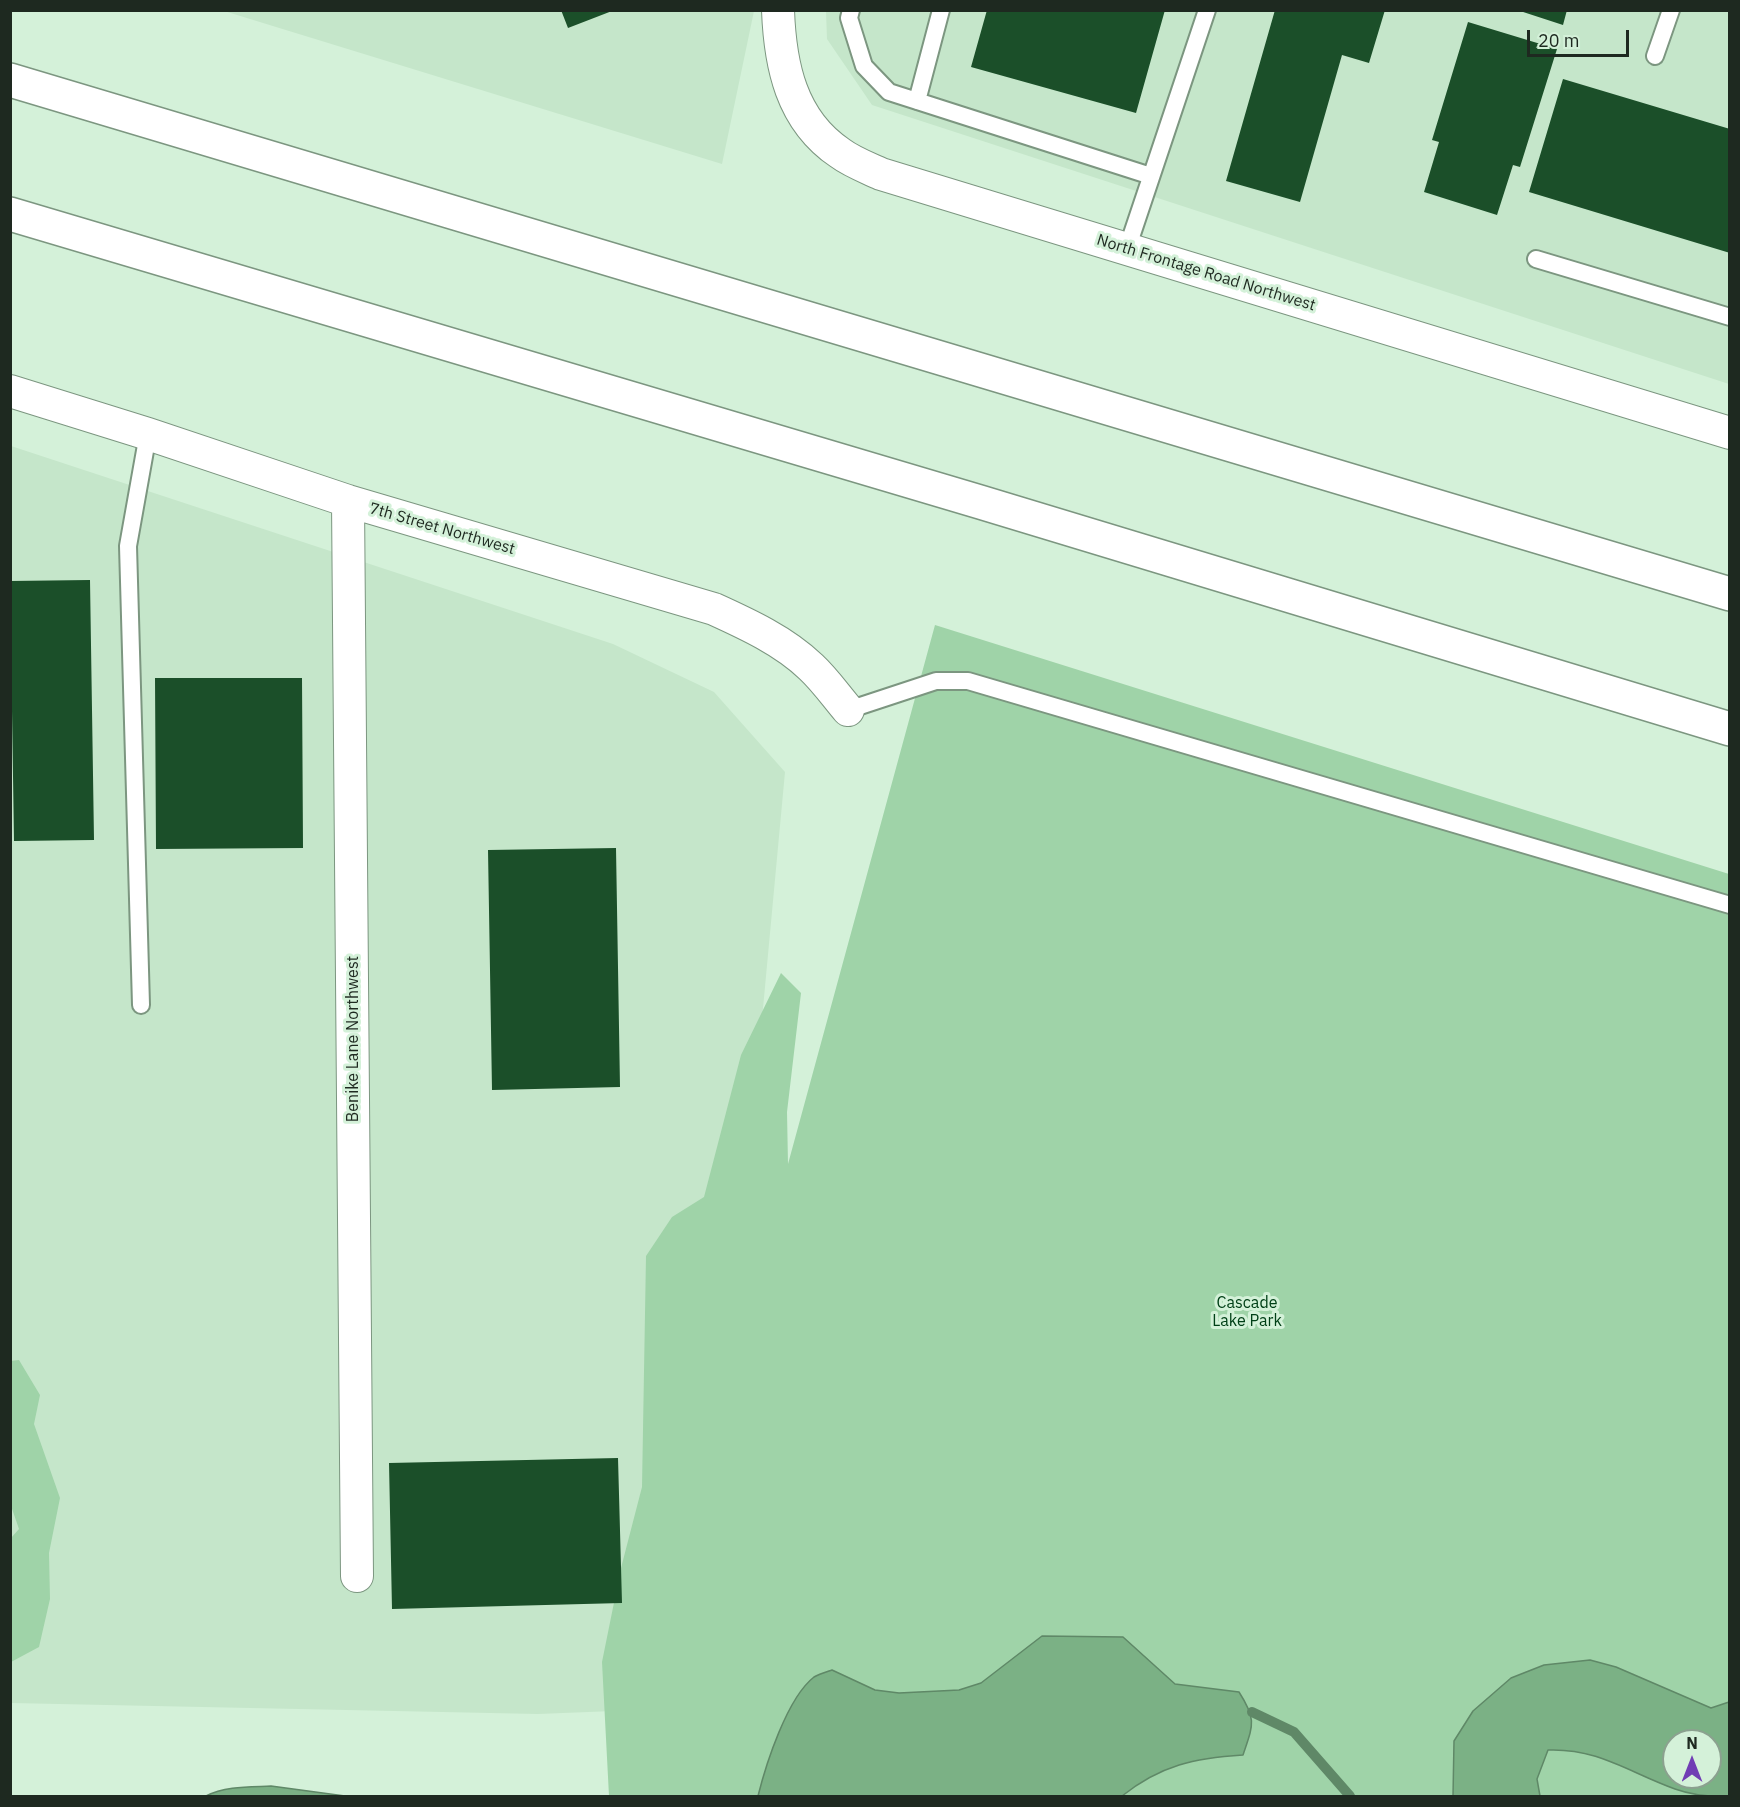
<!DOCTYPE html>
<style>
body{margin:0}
#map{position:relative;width:1740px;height:1807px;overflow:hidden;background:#d4f1d9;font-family:"IBM Plex Sans",sans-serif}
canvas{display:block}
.frame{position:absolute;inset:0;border:12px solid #1e2920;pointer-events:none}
.north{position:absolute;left:1662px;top:1729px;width:60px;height:60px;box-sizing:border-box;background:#d4f1d9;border:2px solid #8ba18f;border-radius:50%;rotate:0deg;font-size:16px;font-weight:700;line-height:24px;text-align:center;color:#1e2920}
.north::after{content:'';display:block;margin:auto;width:21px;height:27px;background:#703db4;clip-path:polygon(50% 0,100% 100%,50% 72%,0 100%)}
.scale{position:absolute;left:1527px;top:30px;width:102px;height:27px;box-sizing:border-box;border:3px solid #1e2920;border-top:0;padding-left:8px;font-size:18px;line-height:21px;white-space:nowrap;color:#1e2920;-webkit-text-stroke:4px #d4f1d9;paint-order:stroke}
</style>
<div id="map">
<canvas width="1740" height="1807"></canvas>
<div class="frame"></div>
<div class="north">N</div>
<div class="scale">20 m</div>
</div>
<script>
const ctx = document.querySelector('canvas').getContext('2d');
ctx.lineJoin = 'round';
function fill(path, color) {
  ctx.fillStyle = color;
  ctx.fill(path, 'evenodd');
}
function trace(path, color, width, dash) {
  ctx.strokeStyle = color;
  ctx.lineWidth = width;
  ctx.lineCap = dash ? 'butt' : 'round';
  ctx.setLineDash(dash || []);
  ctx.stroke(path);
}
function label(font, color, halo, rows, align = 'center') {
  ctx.font = font + ' "IBM Plex Sans",sans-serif';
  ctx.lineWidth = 6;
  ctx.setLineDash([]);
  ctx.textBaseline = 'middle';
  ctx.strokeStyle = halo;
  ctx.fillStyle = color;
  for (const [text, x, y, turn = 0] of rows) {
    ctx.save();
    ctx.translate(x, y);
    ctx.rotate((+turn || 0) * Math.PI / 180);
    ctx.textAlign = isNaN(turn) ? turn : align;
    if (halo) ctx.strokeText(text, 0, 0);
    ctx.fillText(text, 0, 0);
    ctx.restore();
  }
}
fill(new Path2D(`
 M224 11H754L722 164Z
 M826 11H1729V384L872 105 827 39Z
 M11 446 613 644 714 692 785 772 728 1384 639 1710 538 1714 11 1703Z`), '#c5e6ca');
fill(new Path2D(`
 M935 625 1729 874V1796H609L602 1662 621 1568 642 1487 646 1256 672 1217 704 1197 741 1055 781 973 801 993 787 1112 788 1164ZM1674 1741H1710V1777H1674Z
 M19 1360 40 1395 34 1424 60 1498 49 1553 50 1599 39 1647 11 1662V1538L19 1529 10 1503V1361Z`), '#9fd3a8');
const water = new Path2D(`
 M1042 1636 1123 1637 1175 1684 1239 1692C1257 1720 1253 1725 1243 1755 1195 1758 1161 1765 1122 1796H758C766 1764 787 1698 814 1677 819 1674 826 1672 832 1670L875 1690 899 1693 959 1690 981 1683Z
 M1590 1660 1616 1667 1711 1708 1729 1702V1796C1712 1797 1692 1795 1675 1789 1630 1773 1598 1748 1548 1750L1537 1779 1540 1796H1453L1454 1741 1473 1711 1511 1678 1544 1665ZM1674 1741H1710V1777H1674Z
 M271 1786 345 1796H206C225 1786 250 1787 271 1786Z`);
fill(water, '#7bb185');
trace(water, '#5f8867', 1.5);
trace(new Path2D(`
 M1252 1712 1294 1732 1350 1796`), '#5f8867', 10);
fill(new Path2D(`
 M561 10H612V11L568 28Z
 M987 10H1165L1136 113 971 67Z
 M1275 10H1385L1369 63 1342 55 1300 202 1226 181Z
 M1517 10H1567L1563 25Z
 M1468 22 1557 49 1520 167 1513 165 1497 215 1424 192 1439 142 1432 140Z
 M1563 79 1730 129V253L1529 192Z
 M90 580 94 840 14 841 10 581Z
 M155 678H302L303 848 156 849Z
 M616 848 620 1087 492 1090 488 850Z
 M618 1458 622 1603 392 1609 389 1463Z`), '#1b4f29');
const service = new Path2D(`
 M851 10 849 18 864 66 889 92 1151 176
 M1655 56 1671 10
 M917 101 941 10
 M1127 249 1207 10
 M1536 259 1730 317
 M848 710 936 681H968L1730 905
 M141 1005 128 546 148 434`);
const minor = new Path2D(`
 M778 10C780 65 791 120 840 153 852 162 868 168 881 174L1730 433
 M10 391 148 434 348 501 714 609C747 624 784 641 811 667 825 680 836 696 848 710
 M348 501 357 1576`);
const trunk = new Path2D(`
 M10 80 1730 594
 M10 214 980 502 1730 729`);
trace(service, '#7c9680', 20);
trace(minor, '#7c9680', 34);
trace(trunk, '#7c9680', 36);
trace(service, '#fff', 16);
trace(minor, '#fff', 32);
trace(trunk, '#fff', 33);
label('16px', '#1e2920', '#d4f1d9', [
 ["North Frontage Road Northwest",1206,273,17],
 ["7th Street Northwest",442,529,16],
 ["Benike Lane Northwest",353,1039,-90]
]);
label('16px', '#004017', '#d4f1d9', [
 ["Cascade",1247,1303],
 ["Lake Park",1247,1321]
]);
</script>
